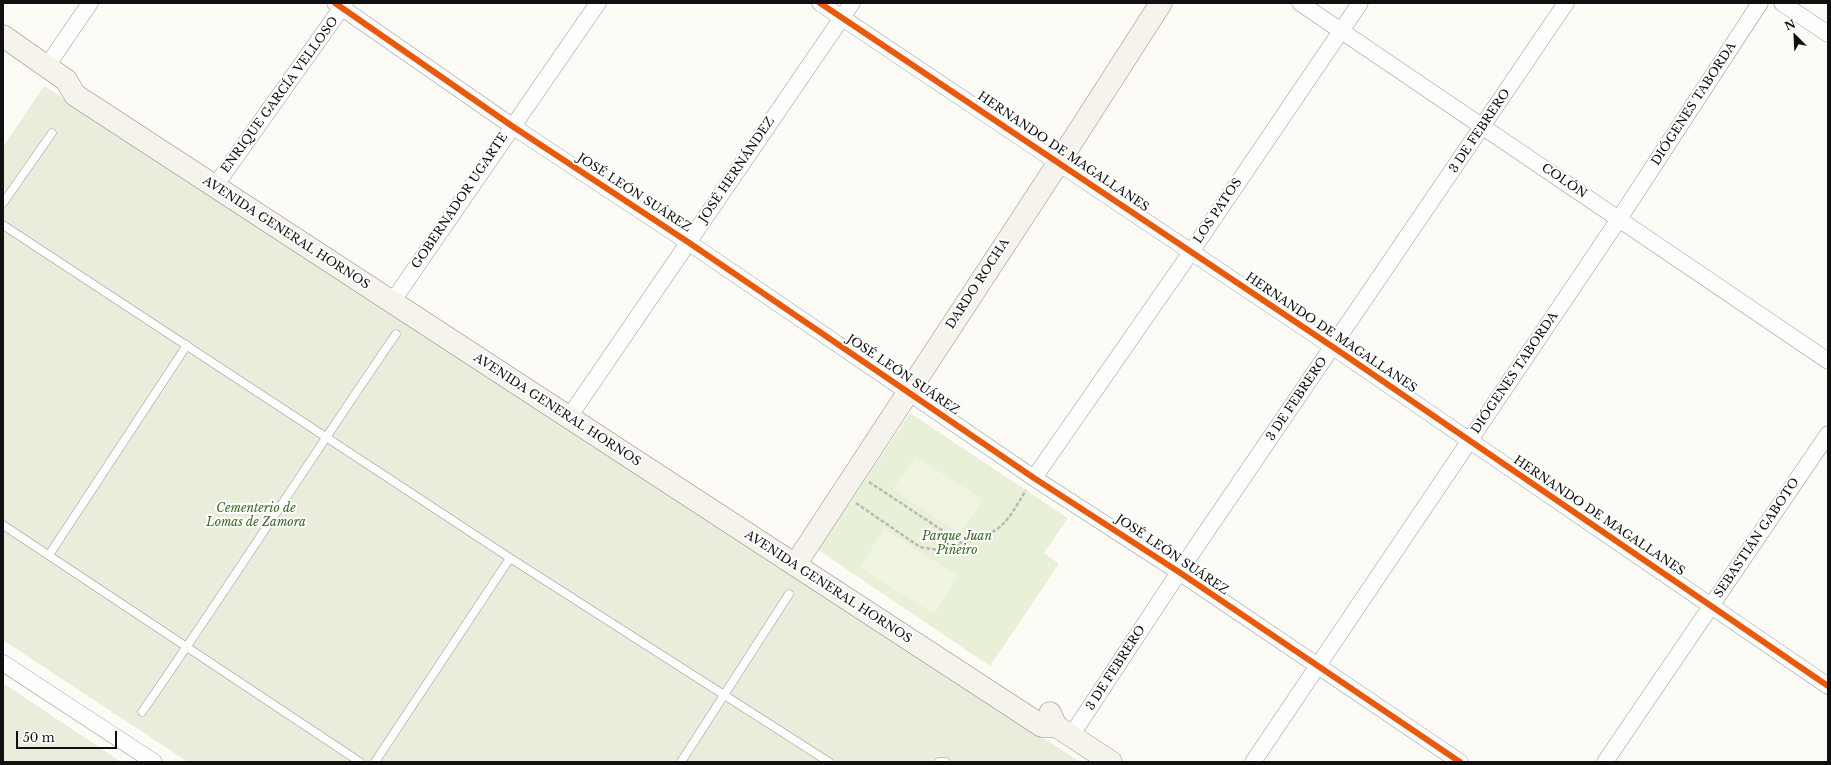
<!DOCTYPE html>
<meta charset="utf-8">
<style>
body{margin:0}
#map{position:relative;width:1831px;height:765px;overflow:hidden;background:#fcfbf6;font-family:"Libre Baskerville",serif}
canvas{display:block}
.frame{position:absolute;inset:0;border:4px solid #101010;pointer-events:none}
.north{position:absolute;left:1775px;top:16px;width:40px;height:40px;-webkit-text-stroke:3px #fff;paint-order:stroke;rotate:336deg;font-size:11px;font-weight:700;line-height:16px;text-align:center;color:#101010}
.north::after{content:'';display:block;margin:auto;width:14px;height:18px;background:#101010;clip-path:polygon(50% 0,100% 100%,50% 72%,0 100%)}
.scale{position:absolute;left:16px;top:731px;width:101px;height:18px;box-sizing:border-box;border:2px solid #101010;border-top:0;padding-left:5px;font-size:12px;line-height:14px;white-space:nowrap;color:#101010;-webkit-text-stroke:3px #fff;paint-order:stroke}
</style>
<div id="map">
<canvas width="1831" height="765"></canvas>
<div class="frame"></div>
<div class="north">N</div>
<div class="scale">50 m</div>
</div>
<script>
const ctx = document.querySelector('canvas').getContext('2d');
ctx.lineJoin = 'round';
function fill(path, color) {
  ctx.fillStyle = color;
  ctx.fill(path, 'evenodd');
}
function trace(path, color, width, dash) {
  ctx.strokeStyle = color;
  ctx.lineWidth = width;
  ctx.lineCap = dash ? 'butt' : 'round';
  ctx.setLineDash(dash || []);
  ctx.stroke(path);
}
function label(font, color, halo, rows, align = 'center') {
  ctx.font = font + ' "Libre Baskerville",serif';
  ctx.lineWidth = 4;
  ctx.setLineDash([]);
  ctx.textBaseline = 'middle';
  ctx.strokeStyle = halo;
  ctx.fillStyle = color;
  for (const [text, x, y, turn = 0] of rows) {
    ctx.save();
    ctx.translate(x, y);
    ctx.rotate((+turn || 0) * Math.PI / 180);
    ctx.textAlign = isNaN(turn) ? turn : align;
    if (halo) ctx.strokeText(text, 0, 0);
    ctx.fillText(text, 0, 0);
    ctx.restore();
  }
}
fill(new Path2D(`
 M910 413 1068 518 1044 553 1059 564 990 666 818 550Z`), '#e8f1d7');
fill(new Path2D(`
 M44 86 1080 762H188L3 640V147Z
 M3 683 121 762H3Z`), '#e9eddb');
fill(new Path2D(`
 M915 456 983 500 960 534 893 489Z
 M884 529 958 576 934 614 860 567Z`), '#f0f5e1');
const lane = new Path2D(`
 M3 203 52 133
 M3 225 510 558 829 762
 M3 525 360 762
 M49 555 187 345
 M142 712C229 587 310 459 396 334
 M375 762 510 558
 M681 762 789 594
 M939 762H946`);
const street = new Path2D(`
 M335 3 512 126 688 242 1034 478 1179 572 1460 762
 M820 3 1333 347 1828 686
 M1300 3 1828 361
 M1782 3 1828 34
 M47 66 90 3
 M215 186 345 3
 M392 302 598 3
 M569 417 852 3
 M1034 478 1191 252 1360 3
 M3 663 154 762
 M1071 736 1179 572 1566 3
 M1253 762 1619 219 1760 3
 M1605 762 1828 434`);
const secondary = new Path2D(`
 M3 36 66 80 75 95 1042 726H1056
 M795 565 1059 162 1161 3
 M1050 713 1056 726 1111 762`);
trace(lane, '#969694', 9);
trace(street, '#969694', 17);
trace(secondary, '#8d8c8a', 23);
trace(new Path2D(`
 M869 482 963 544C1003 531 1005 525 1026 490
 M856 503 920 547 938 550 962 544`), '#b9b9b8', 2.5, [4, 2]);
trace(lane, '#fffefe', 8);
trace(street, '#fffefe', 16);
trace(secondary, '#f5f3ec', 22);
trace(new Path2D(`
 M335 3 512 126 688 242 1034 478 1179 572 1460 762
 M820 3 1333 347 1828 686`), '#e8590c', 6);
label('12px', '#101010', '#fff', [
 ["ENRIQUE GARCÍA VELLOSO",280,95,-54],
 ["DIÓGENES TABORDA",1694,104,-57],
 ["3 DE FEBRERO",1480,131,-56],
 ["HERNANDO DE MAGALLANES",1063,152,34],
 ["JOSÉ HERNÁNDEZ",737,170,-56],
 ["COLÓN",1564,181,34],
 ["JOSÉ LEÓN SUÁREZ",634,193,33],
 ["GOBERNADOR UGARTE",460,201,-56],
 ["LOS PATOS",1218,211,-56],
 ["AVENIDA GENERAL HORNOS",286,233,33],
 ["DARDO ROCHA",978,284,-57],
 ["HERNANDO DE MAGALLANES",1331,333,34],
 ["DIÓGENES TABORDA",1515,373,-56],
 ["JOSÉ LEÓN SUÁREZ",903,375,34],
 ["3 DE FEBRERO",1297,399,-56],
 ["AVENIDA GENERAL HORNOS",557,410,33],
 ["HERNANDO DE MAGALLANES",1599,516,34],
 ["SEBASTIÁN GABOTO",1757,538,-56],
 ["JOSÉ LEÓN SUÁREZ",1172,555,34],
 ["AVENIDA GENERAL HORNOS",828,587,33],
 ["3 DE FEBRERO",1116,668,-57]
]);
label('italic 12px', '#356623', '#fff', [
 ["Cementerio de",256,509],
 ["Lomas de Zamora",256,523],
 ["Parque Juan",957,537],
 ["Piñeiro",957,551]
]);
</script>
